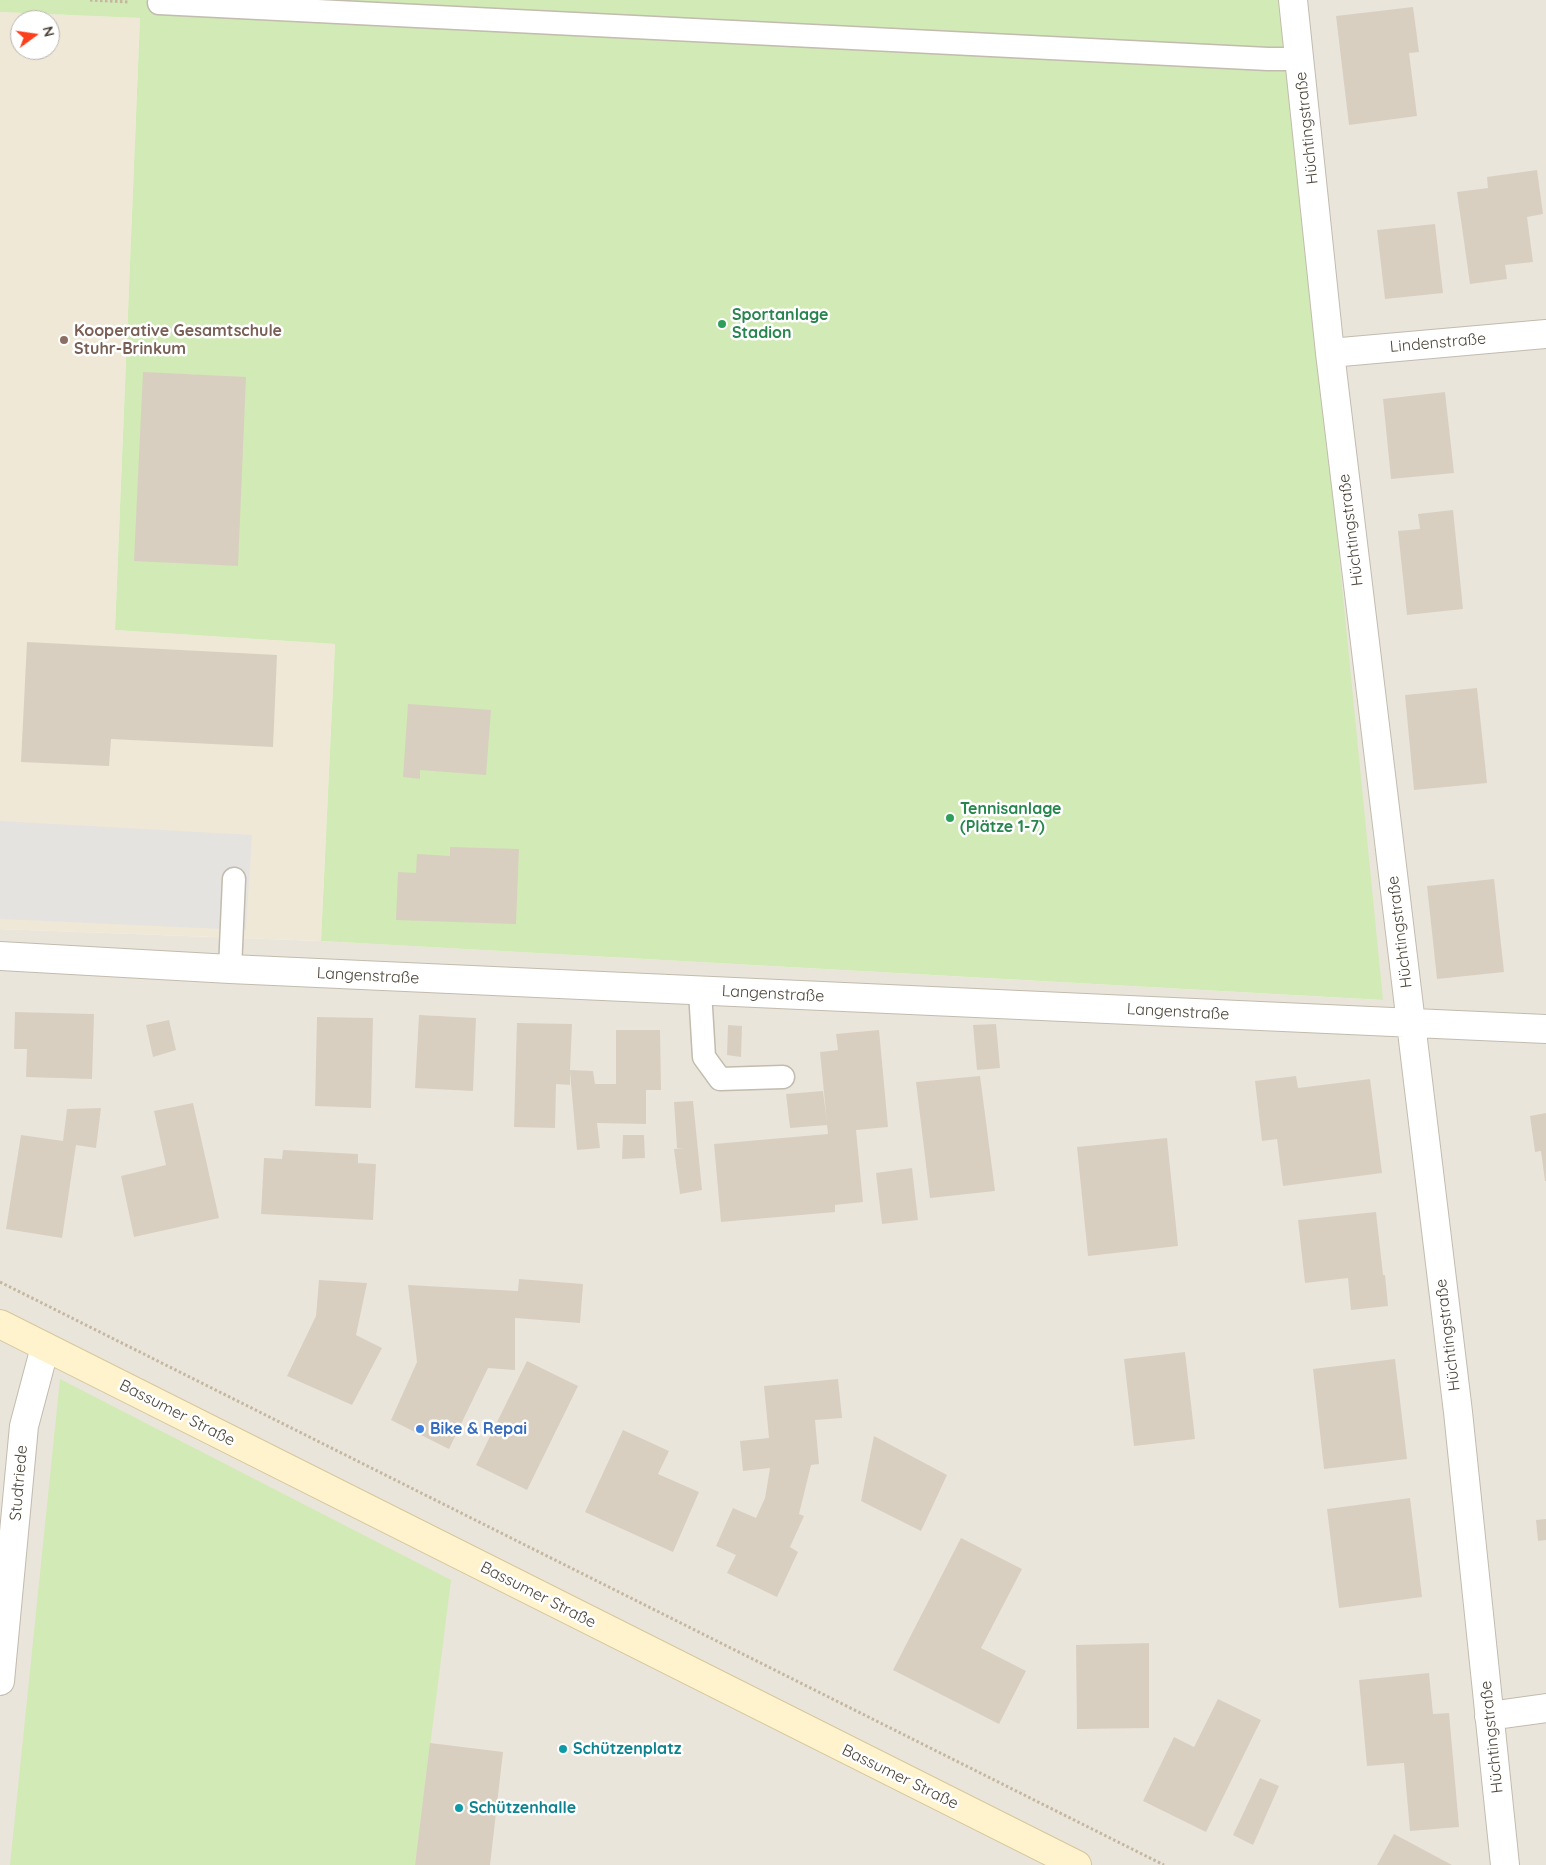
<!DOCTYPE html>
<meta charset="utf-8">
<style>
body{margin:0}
#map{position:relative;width:1546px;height:1865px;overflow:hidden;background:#f6f3ec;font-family:Quicksand,sans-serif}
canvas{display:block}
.north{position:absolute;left:10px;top:10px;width:50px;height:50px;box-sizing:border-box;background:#fff;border:1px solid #b7b4b0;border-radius:50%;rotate:76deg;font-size:14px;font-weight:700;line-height:20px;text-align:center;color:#4b4439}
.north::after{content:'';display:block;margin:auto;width:18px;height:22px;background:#fc3f1d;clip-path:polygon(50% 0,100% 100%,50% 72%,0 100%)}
</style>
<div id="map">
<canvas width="1546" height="1865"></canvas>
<div class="north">N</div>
</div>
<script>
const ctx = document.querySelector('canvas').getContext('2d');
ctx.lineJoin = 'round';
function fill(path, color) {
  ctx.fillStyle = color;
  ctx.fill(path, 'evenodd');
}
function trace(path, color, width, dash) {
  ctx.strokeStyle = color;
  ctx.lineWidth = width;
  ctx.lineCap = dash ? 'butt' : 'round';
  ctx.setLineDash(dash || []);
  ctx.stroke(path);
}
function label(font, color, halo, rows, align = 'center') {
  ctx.font = font + ' Quicksand,sans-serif';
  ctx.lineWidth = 5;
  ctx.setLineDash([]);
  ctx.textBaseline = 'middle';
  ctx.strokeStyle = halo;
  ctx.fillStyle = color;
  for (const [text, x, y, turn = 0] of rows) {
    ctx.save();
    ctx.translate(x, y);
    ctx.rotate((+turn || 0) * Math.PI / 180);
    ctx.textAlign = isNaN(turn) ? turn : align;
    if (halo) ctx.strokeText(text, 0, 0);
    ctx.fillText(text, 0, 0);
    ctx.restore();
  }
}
fill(new Path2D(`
 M1273 0H1546V1865H0V929L321 941 1382 1000Z`), '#eae5da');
fill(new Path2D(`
 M0 12 140 18 115 630 335 644 321 941 0 929ZM20 20H50V50H20Z`), '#efe8d6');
fill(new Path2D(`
 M0 0H1284L1383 1000 321 941 335 644 115 630 140 18 0 12Z
 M60 1379 451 1580 415 1865H10Z`), '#d2eab5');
fill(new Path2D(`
 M0 821 252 835 246 930 0 919Z`), '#e5e3e0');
fill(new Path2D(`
 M1413 7 1419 52 1409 53 1417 116 1349 125 1336 16Z
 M1537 170 1543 214 1527 217 1533 262 1505 265 1507 279 1470 284 1457 192 1488 188 1487 177Z
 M1435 224 1443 293 1385 299 1377 230Z
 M143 372 246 377 238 566 134 561Z
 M1445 392 1454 473 1391 479 1383 399Z
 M1453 510 1463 609 1407 615 1398 531 1420 529 1418 514Z
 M27 642 277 655 273 747 111 739 109 766 21 762Z
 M1477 688 1487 783 1414 790 1405 695Z
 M408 704 491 710 486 775 420 770V779L403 777Z
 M450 847 519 849 516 924 396 920 398 872 416 873 417 854 450 856Z
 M1494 879 1504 972 1437 979 1427 886Z
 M15 1012 94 1014 92 1079 26 1077 27 1049H14Z
 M419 1015 476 1018 473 1091 415 1088Z
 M317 1017 373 1018 371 1108 315 1106Z
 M169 1020 176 1050 153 1057 146 1025Z
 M517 1023 572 1024 570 1070 593 1071 595 1084H616V1030H660L661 1090H646V1124L597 1123 600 1148 577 1150 570 1072V1085L556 1084 555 1128 514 1127Z
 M996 1024 1000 1068 977 1070 973 1025Z
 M728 1025 742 1026 741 1057 727 1055Z
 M879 1030 888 1127 856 1130 863 1202 835 1205V1212L721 1222 714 1144 828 1134 827 1125 790 1128 786 1094 823 1091 827 1123 820 1052 838 1050 836 1034Z
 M980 1076 995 1191 930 1198 916 1082Z
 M1296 1076 1298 1088 1370 1079 1382 1173 1283 1186 1277 1139 1262 1141 1255 1081Z
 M693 1101 702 1190 680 1194 674 1149 684 1148H677L674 1102Z
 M193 1103 219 1218 134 1237 121 1176 166 1165 154 1111Z
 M101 1108 96 1148 76 1145 62 1238 6 1229 21 1135 63 1141 67 1109Z
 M1546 1113V1181H1545L1541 1151 1535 1152 1530 1116Z
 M623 1135H644L645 1158 622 1159Z
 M1167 1138 1178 1246 1088 1256 1077 1147Z
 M283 1150 358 1154V1163L376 1164 373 1220 261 1214 264 1158 282 1159Z
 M912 1168 918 1220 882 1224 876 1173Z
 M1376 1212 1383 1275H1385L1388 1306 1351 1310 1348 1278 1305 1283 1298 1220Z
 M519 1279 583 1284 580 1323 515 1318V1370L488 1368 449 1449 391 1420 417 1362 408 1285 518 1291Z
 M319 1280 367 1283 356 1335 382 1348 352 1405 287 1376 316 1316Z
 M1185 1352 1195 1439 1134 1446 1124 1359Z
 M1395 1359 1407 1459 1324 1469 1313 1369Z
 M527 1361 578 1386 527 1490 476 1465Z
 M838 1379 842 1418 815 1420 819 1464 811 1465 799 1514 804 1516 790 1547 798 1552 777 1597 727 1573 736 1555 716 1546 733 1508 756 1518 765 1498 770 1468 743 1471 740 1441 769 1438 764 1386Z
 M623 1430 669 1451 658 1474 699 1492 673 1552 585 1512Z
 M874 1436 947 1475 921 1531 861 1501Z
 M1410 1498 1422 1597 1339 1608 1327 1509Z
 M1546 1519V1540L1538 1541 1536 1520Z
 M961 1538 1022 1569 981 1648 1026 1671 999 1724 893 1670Z
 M1149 1643V1728L1077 1729 1076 1645Z
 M1429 1673 1433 1714 1449 1713 1459 1827 1410 1831 1404 1763 1367 1766 1359 1680Z
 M1218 1699 1261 1720 1206 1832 1143 1801 1174 1737 1194 1747Z
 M430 1743 503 1752 490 1865H415Z
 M1260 1778 1279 1786 1253 1845 1233 1835Z
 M1394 1834 1452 1865H1377Z`), '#d8cfc1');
const lane = new Path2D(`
 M159 3 1268 59H1300
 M230 969 234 879
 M700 991 704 1057 720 1079 783 1077`);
const street = new Path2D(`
 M1293 0 1330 353 1458 1412 1505 1865
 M1330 353 1546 334
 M0 956 230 969 1546 1029
 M0 1681 24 1426 45 1347
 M1489 1716 1546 1708`);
const secondary = new Path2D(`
 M0 1324 1077 1865`);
trace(lane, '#c2bbae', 25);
trace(street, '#c2bbae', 30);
trace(secondary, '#d6c79b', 30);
trace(new Path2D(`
 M90 0 129 2
 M0 1282 1164 1865`), '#c4b79f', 3, [2.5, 2.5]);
trace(lane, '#fff', 22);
trace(street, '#fff', 28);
trace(secondary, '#fff3cd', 28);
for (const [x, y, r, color] of [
 [722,324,5,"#2e9e5b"],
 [64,340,5,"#8d6e63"],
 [950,818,5,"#2e9e5b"],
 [420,1429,5,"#3f7fe0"],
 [563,1749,5,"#0f9aa8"],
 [459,1808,5,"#0f9aa8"]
]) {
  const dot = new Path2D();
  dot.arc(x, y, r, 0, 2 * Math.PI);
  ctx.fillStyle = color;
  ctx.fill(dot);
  trace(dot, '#fff', 2);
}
label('16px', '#4b4439', '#fff', [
 ["Hüchtingstraße",1307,128,-96],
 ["Lindenstraße",1438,343,-5],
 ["Hüchtingstraße",1351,530,-97],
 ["Hüchtingstraße",1400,932,-97],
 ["Langenstraße",368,976,3],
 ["Langenstraße",773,994,3],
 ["Langenstraße",1178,1012,3],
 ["Hüchtingstraße",1448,1335,-97],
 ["Bassumer Straße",177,1413,27],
 ["Studtriede",19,1483,-85],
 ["Bassumer Straße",538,1595,27],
 ["Hüchtingstraße",1492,1737,-96],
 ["Bassumer Straße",900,1777,26]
]);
label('bold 16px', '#27864d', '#fff', [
 ["Sportanlage",732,315],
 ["Stadion",732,333],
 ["Tennisanlage",960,809],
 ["(Plätze 1-7)",960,827]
], 'left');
label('bold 16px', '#785e54', '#fff', [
 ["Kooperative Gesamtschule",74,331],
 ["Stuhr-Brinkum",74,349]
], 'left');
label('bold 16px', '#366cbe', '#fff', [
 ["Bike & Repai",430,1429]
], 'left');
label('bold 16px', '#0d838f', '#fff', [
 ["Schützenplatz",573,1749],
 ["Schützenhalle",469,1808]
], 'left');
</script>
